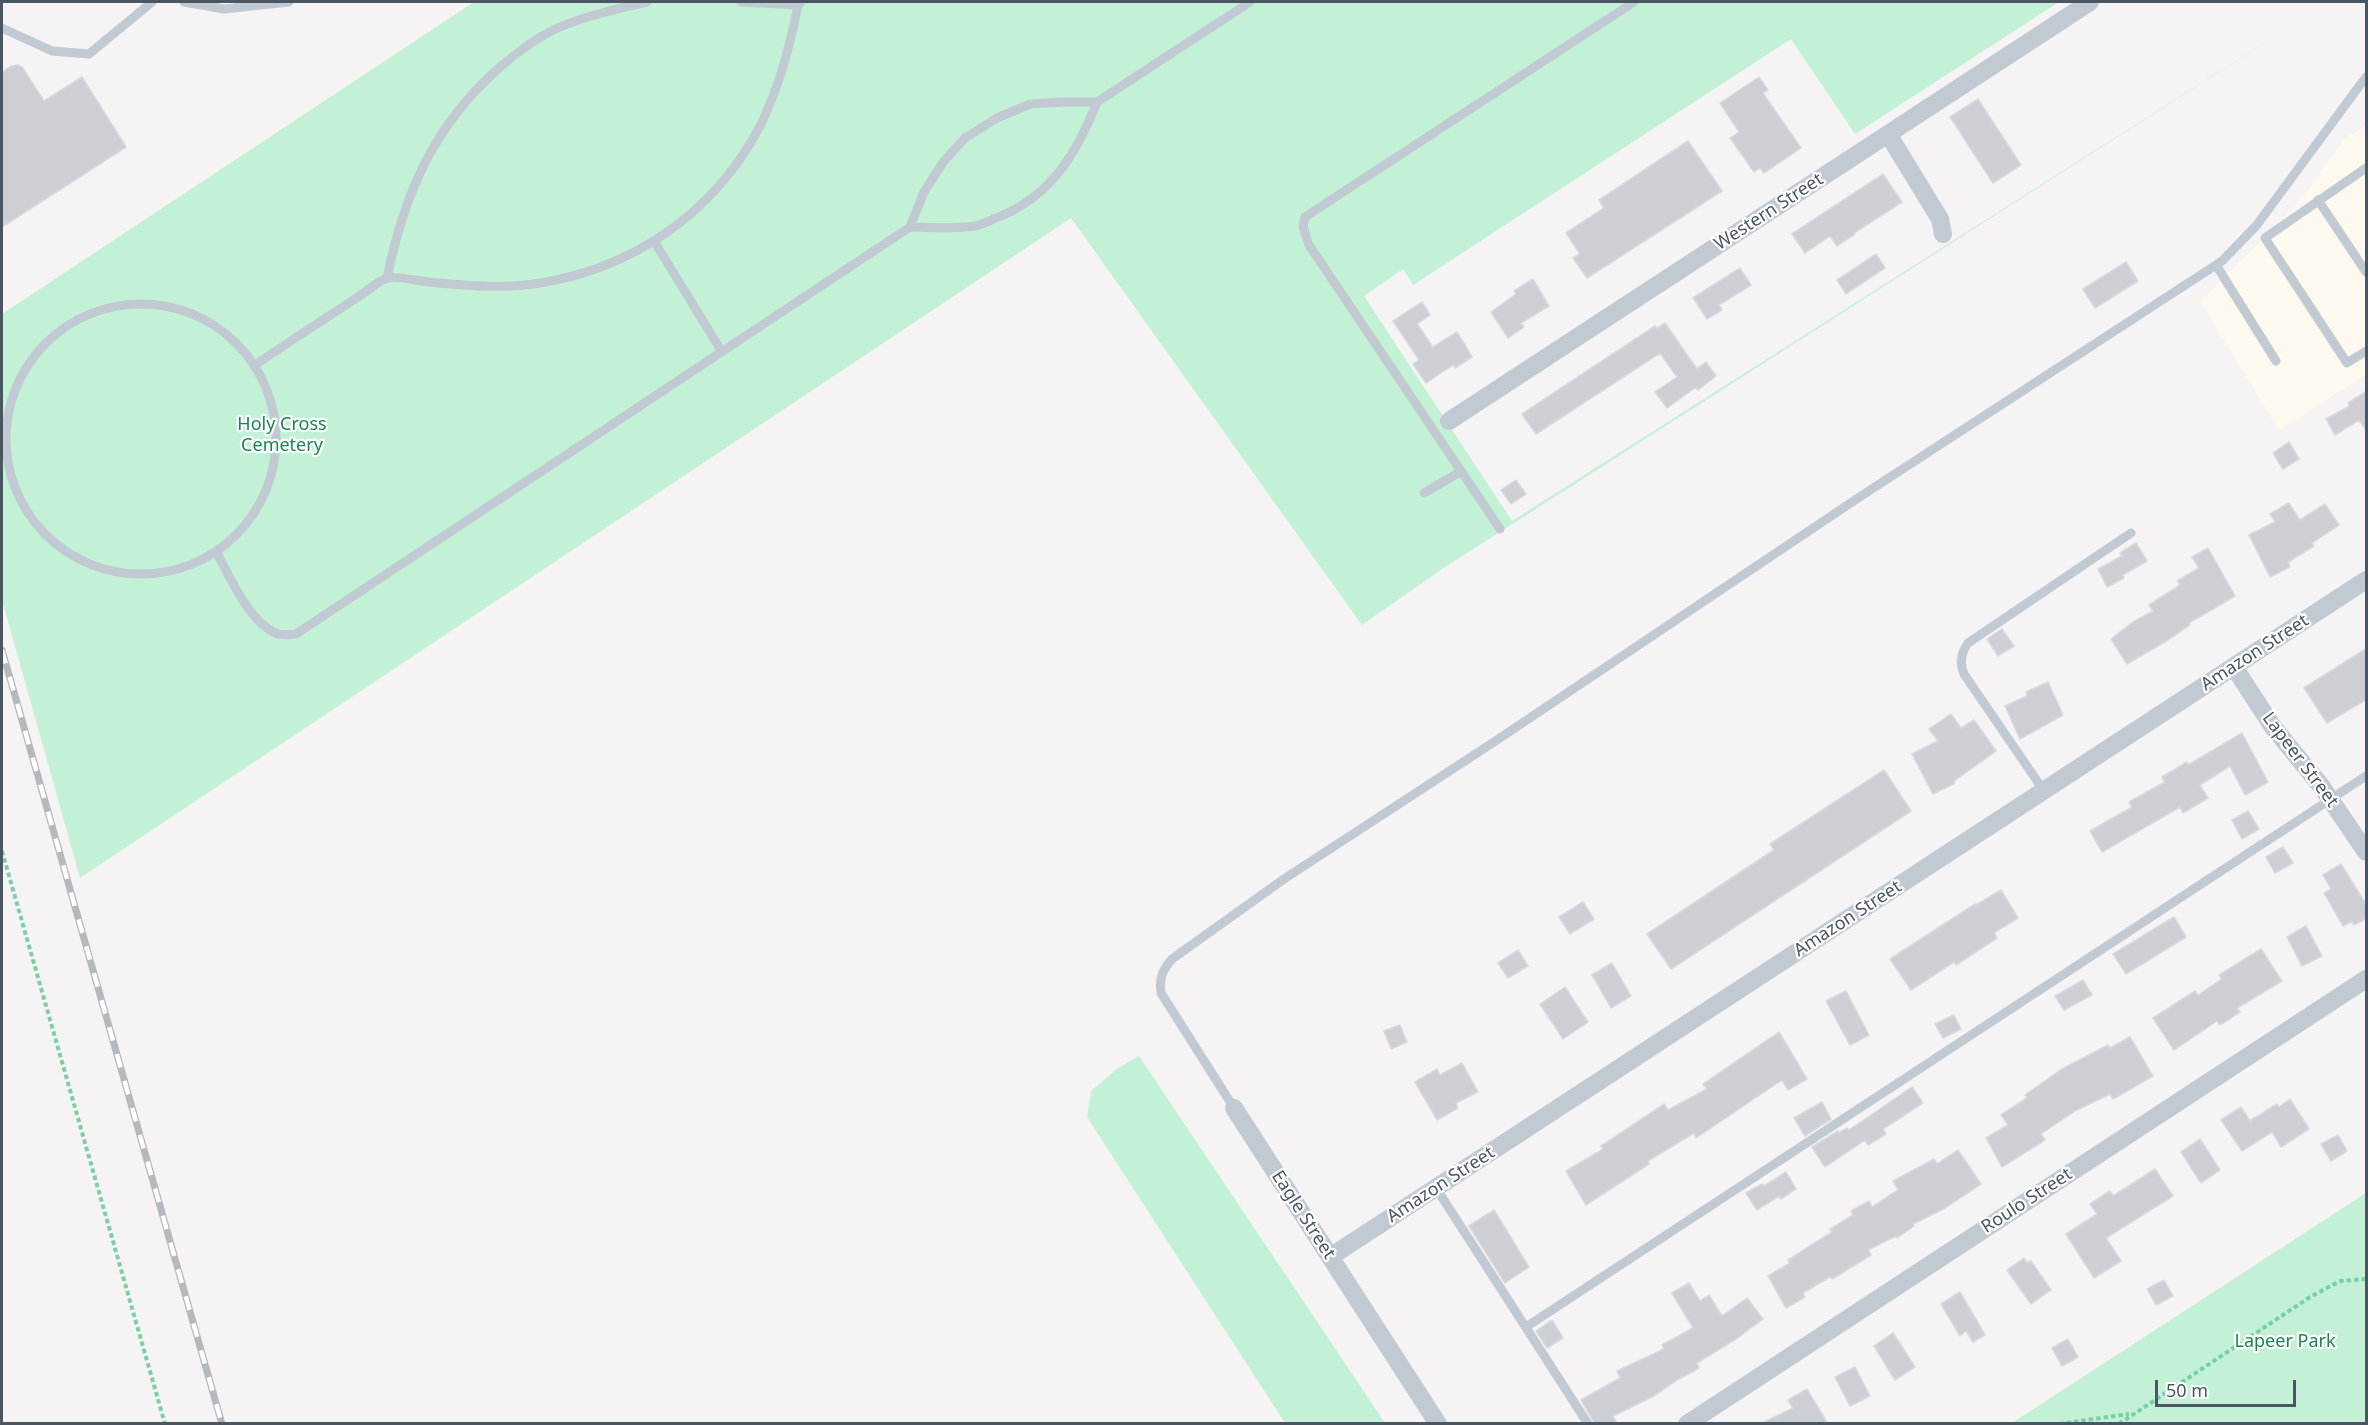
<!DOCTYPE html>
<style>
body{margin:0}
#map{position:relative;width:2368px;height:1425px;overflow:hidden;background:#f5f3f3;font-family:"Noto Sans",sans-serif}
canvas{display:block}
.frame{position:absolute;inset:0;border:3px solid #4a5661;pointer-events:none}
.scale{position:absolute;left:2155px;top:1380px;width:141px;height:27px;box-sizing:border-box;border:3px solid #4a5661;border-top:0;padding-left:8px;font-size:18px;line-height:21px;white-space:nowrap;color:#4a5661;-webkit-text-stroke:4px #fff;paint-order:stroke}
</style>
<div id="map">
<canvas width="2368" height="1425"></canvas>
<div class="frame"></div>
<div class="scale">50 m</div>
</div>
<script>
const ctx = document.querySelector('canvas').getContext('2d');
ctx.lineJoin = 'round';
function fill(path, color) {
  ctx.fillStyle = color;
  ctx.fill(path, 'evenodd');
}
function trace(path, color, width, dash) {
  ctx.strokeStyle = color;
  ctx.lineWidth = width;
  ctx.lineCap = dash ? 'butt' : 'round';
  ctx.setLineDash(dash || []);
  ctx.stroke(path);
}
function label(font, color, halo, rows, align = 'center') {
  ctx.font = font + ' "Noto Sans",sans-serif';
  ctx.lineWidth = 4.5;
  ctx.setLineDash([]);
  ctx.textBaseline = 'middle';
  ctx.strokeStyle = halo;
  ctx.fillStyle = color;
  for (const [text, x, y, turn = 0] of rows) {
    ctx.save();
    ctx.translate(x, y);
    ctx.rotate((+turn || 0) * Math.PI / 180);
    ctx.textAlign = isNaN(turn) ? turn : align;
    if (halo) ctx.strokeText(text, 0, 0);
    ctx.fillText(text, 0, 0);
    ctx.restore();
  }
}
fill(new Path2D(`
 M2366 125V375L2279 430 2200 301 2296 206 2343 140Z`), '#fdf9ef');
fill(new Path2D(`
 M474 2H2059L1855 134 1791 39 1413 285 1403 269 1364 296 1512 521 2283 31 1442 569 1362 625 1071 218 80 878 2 600V314Z
 M1139 1056 1385 1423H1285L1087 1117 1091 1091 1118 1068Z
 M2366 1193V1423H2012Z`), '#c3f1d5');
const building = new Path2D(`
 M18 65 22 67 44 101 82 77 126 147 2 227V72L11 66Z
 M1759 77 1768 90 1763 93 1801 148 1764 173 1760 168 1754 172 1730 138 1739 132 1720 103Z
 M1978 99 2021 165 1993 183 1950 117Z
 M1688 141 1722 191 1587 278 1573 258 1580 254 1566 233 1604 208 1599 200Z
 M1883 174 1902 202 1854 233 1855 234 1837 246 1830 236 1805 253 1792 234Z
 M1876 254 1885 268 1846 294 1837 280Z
 M2126 262 2138 281 2095 308 2083 289Z
 M1740 268 1751 285 1719 305 1722 310 1707 319 1693 298Z
 M1533 279 1549 306 1521 323 1524 327 1508 338 1491 312 1516 294 1514 291Z
 M1422 302 1430 315 1417 324 1433 347 1457 332 1472 357 1455 368 1453 365 1426 383 1413 364 1419 360 1393 321Z
 M1665 323 1697 369 1706 362 1716 376 1698 390 1696 387 1667 408 1655 392 1677 377 1660 353 1536 434 1522 414 1655 326 1657 328Z
 M2367 391V432L2359 420 2335 435 2326 419 2350 406 2348 403Z
 M2289 442 2299 459 2283 469 2273 453Z
 M1516 480 1526 494 1511 504 1501 490Z
 M2289 503 2300 520 2325 504 2339 525 2312 543 2314 546 2288 562 2290 567 2270 577 2249 535 2275 522 2270 514Z
 M2136 543 2147 561 2123 575 2124 578 2107 587 2098 569 2122 556 2120 553Z
 M2208 548 2235 596 2189 623 2190 625 2168 640 2127 664 2111 639 2133 622 2153 611 2149 605 2180 585 2177 581 2199 568 2192 557Z
 M2002 629 2014 646 1998 656 1987 639Z
 M2367 648V699L2327 723 2304 688Z
 M2048 682 2063 715 2020 739 2005 706 2027 696 2026 692Z
 M1951 714 1961 728 1974 720 1996 751 1954 781 1955 783 1933 794 1912 754 1938 741 1929 729Z
 M2242 733 2268 782 2245 795 2230 766 2200 785 2208 798 2183 813 2180 807 2102 852 2090 831 2132 807 2129 802 2165 782 2162 777 2187 762 2188 765Z
 M1884 770 1911 811 1671 969 1647 934 1774 850 1770 844Z
 M2248 811 2259 829 2242 839 2232 820Z
 M2283 847 2293 863 2275 873 2266 857Z
 M2341 864 2367 906V918L2354 925 2352 921 2343 926 2324 893 2331 889 2323 875Z
 M2001 890 2018 918 1994 933 1997 938 1956 965 1954 962 1911 990 1890 959 1975 904 1976 905Z
 M1583 902 1594 919 1570 934 1559 917Z
 M2174 917 2186 937 2126 974 2113 954Z
 M2306 926 2322 956 2302 966 2287 937Z
 M2261 949 2282 981 2237 1008 2240 1012 2220 1025 2217 1021 2174 1050 2153 1018 2195 991 2198 995 2222 979 2219 975Z
 M1518 950 1528 966 1508 978 1498 963Z
 M1612 963 1631 996 1611 1008 1592 975Z
 M2083 980 2092 995 2064 1010 2055 996Z
 M1565 987 1588 1022 1563 1039 1540 1004Z
 M1846 991 1869 1035 1850 1045 1826 1001Z
 M1954 1015 1961 1029 1943 1038 1935 1024Z
 M1400 1025 1407 1042 1391 1049 1384 1031Z
 M1779 1032 1807 1079 1788 1090 1782 1080 1696 1138 1694 1133 1648 1161 1649 1164 1586 1205 1566 1171 1603 1149 1601 1146 1664 1104 1668 1110 1707 1089 1703 1084Z
 M2130 1037 2153 1076 2113 1099 2110 1094 2075 1111 2041 1134 2045 1140 2002 1167 1986 1138 2008 1125 2001 1115 2027 1098 2025 1095 2062 1069 2108 1045 2110 1048Z
 M1462 1063 1478 1092 1456 1103 1458 1108 1437 1120 1415 1082 1437 1069 1440 1075Z
 M1912 1087 1923 1103 1883 1129 1886 1134 1868 1145 1865 1140 1825 1167 1812 1147 1838 1131 1839 1133 1847 1128 1849 1130Z
 M2290 1099 2309 1129 2281 1147 2272 1132 2242 1151 2221 1120 2241 1107 2250 1121 2277 1104 2279 1107Z
 M1822 1102 1831 1119 1805 1136 1794 1118Z
 M2338 1135 2347 1151 2331 1161 2321 1144Z
 M2200 1139 2220 1170 2201 1183 2181 1152Z
 M1958 1150 1981 1184 1945 1208 1913 1224 1914 1226 1897 1238 1896 1236 1868 1250 1871 1255 1832 1279 1830 1277 1813 1287 1803 1293 1805 1297 1786 1308 1768 1276 1790 1263 1788 1260 1832 1232 1830 1229 1853 1215 1851 1211 1869 1201 1872 1207 1898 1190 1893 1181 1934 1159 1937 1164Z
 M2155 1169 2173 1196 2106 1238 2121 1261 2094 1278 2066 1234 2097 1214 2090 1204 2110 1191 2113 1196Z
 M1786 1172 1796 1189 1781 1199 1779 1196 1757 1210 1746 1193 1762 1184 1764 1186Z
 M1494 1210 1529 1267 1505 1283 1469 1226Z
 M2024 1258 2027 1263 2031 1261 2051 1290 2031 1304 2007 1270Z
 M2164 1280 2173 1296 2156 1305 2147 1289Z
 M1689 1283 1700 1301 1709 1295 1722 1316 1747 1298 1763 1319 1736 1339 1697 1363 1699 1368 1677 1380 1654 1396 1613 1416 1617 1424H1595L1581 1400 1620 1378 1617 1371 1664 1349 1662 1345 1693 1328 1672 1293Z
 M1960 1292 1985 1335 1973 1342 1966 1331 1960 1336 1941 1304Z
 M1552 1320 1563 1338 1547 1348 1536 1331Z
 M1893 1333 1915 1367 1895 1380 1874 1346Z
 M2068 1339 2078 1357 2062 1366 2052 1348Z
 M1855 1367 1870 1396 1850 1406 1835 1377Z
 M1807 1389 1828 1424H1760L1793 1408 1788 1400Z`);
fill(building, '#cdcfd5');
trace(building, '#d7d9de', 1.5);
trace(new Path2D(`
 M2 851 165 1424
 M2059 1424 2129 1414
 M2119 1424 2310 1297 2340 1281 2366 1279`), '#7ad0a6', 4, [4.5, 3]);
trace(new Path2D(`
 M184 2 224 9 289 2
 M741 2 798 5 801 2
 M2 28 52 51 89 54 152 2
 M2366 168 2265 238 2347 363 2366 351
 M2318 200 2366 272
 M910 227C932 228 954 229 975 226 984 224 993 219 1001 216 1053 194 1077 152 1097 102
 M654 241 722 352
 M2216 265 2276 361
 M387 278C404 194 434 125 499 68 516 53 535 39 555 29 585 16 616 9 647 2
 M6 439a135 135 0 1 1 270 0a135 135 0 1 1-270 0Z
 M255 365C289 342 323 320 358 297 366 292 379 280 388 278 400 276 417 281 429 282 464 285 499 289 534 284 631 270 714 214 760 126 779 88 790 46 798 5
 M1424 493 1460 472
 M1500 529 1309 245 1303 227 1305 217 1634 2
 M217 553C230 577 250 624 278 634 283 636 291 634 296 634L910 227 924 192 944 161 965 138 997 118 1030 104 1063 102H1097L1250 2
 M2044 791 1964 674C1959 663 1961 653 1968 643L2131 533
 M1234 1108 1161 993C1159 978 1162 971 1172 959L1284 879 1497 740 1855 500 2222 261 2256 226 2366 77
 M1436 1188 1588 1424
 M1526 1327 2366 776`), '#c1cad2', 9);
trace(new Path2D(`
 M1888 134 1940 219 1943 234
 M1449 421 2090 2
 M2234 667 2273 727 2322 787 2366 852
 M1234 1108 1438 1424
 M1330 1257 2366 580
 M1687 1424 2366 979`), '#c1cad2', 18);
const rail = new Path2D(`
 M2 650 222 1424`);
trace(rail, '#b5b8bd', 7);
trace(rail, '#fff', 4.5, [14]);
label('18px', '#4a5661', '#fff', [
 ["Western Street",1769,212,-33],
 ["Amazon Street",2255,653,-33],
 ["Lapeer Street",2300,760,53],
 ["Amazon Street",1848,919,-33],
 ["Amazon Street",1441,1185,-33],
 ["Roulo Street",2027,1201,-33],
 ["Eagle Street",1303,1215,57]
]);
label('18px', '#17864f', '#fff', [
 ["Holy Cross",282,425],
 ["Cemetery",282,446],
 ["Lapeer Park",2285,1342]
]);
</script>
